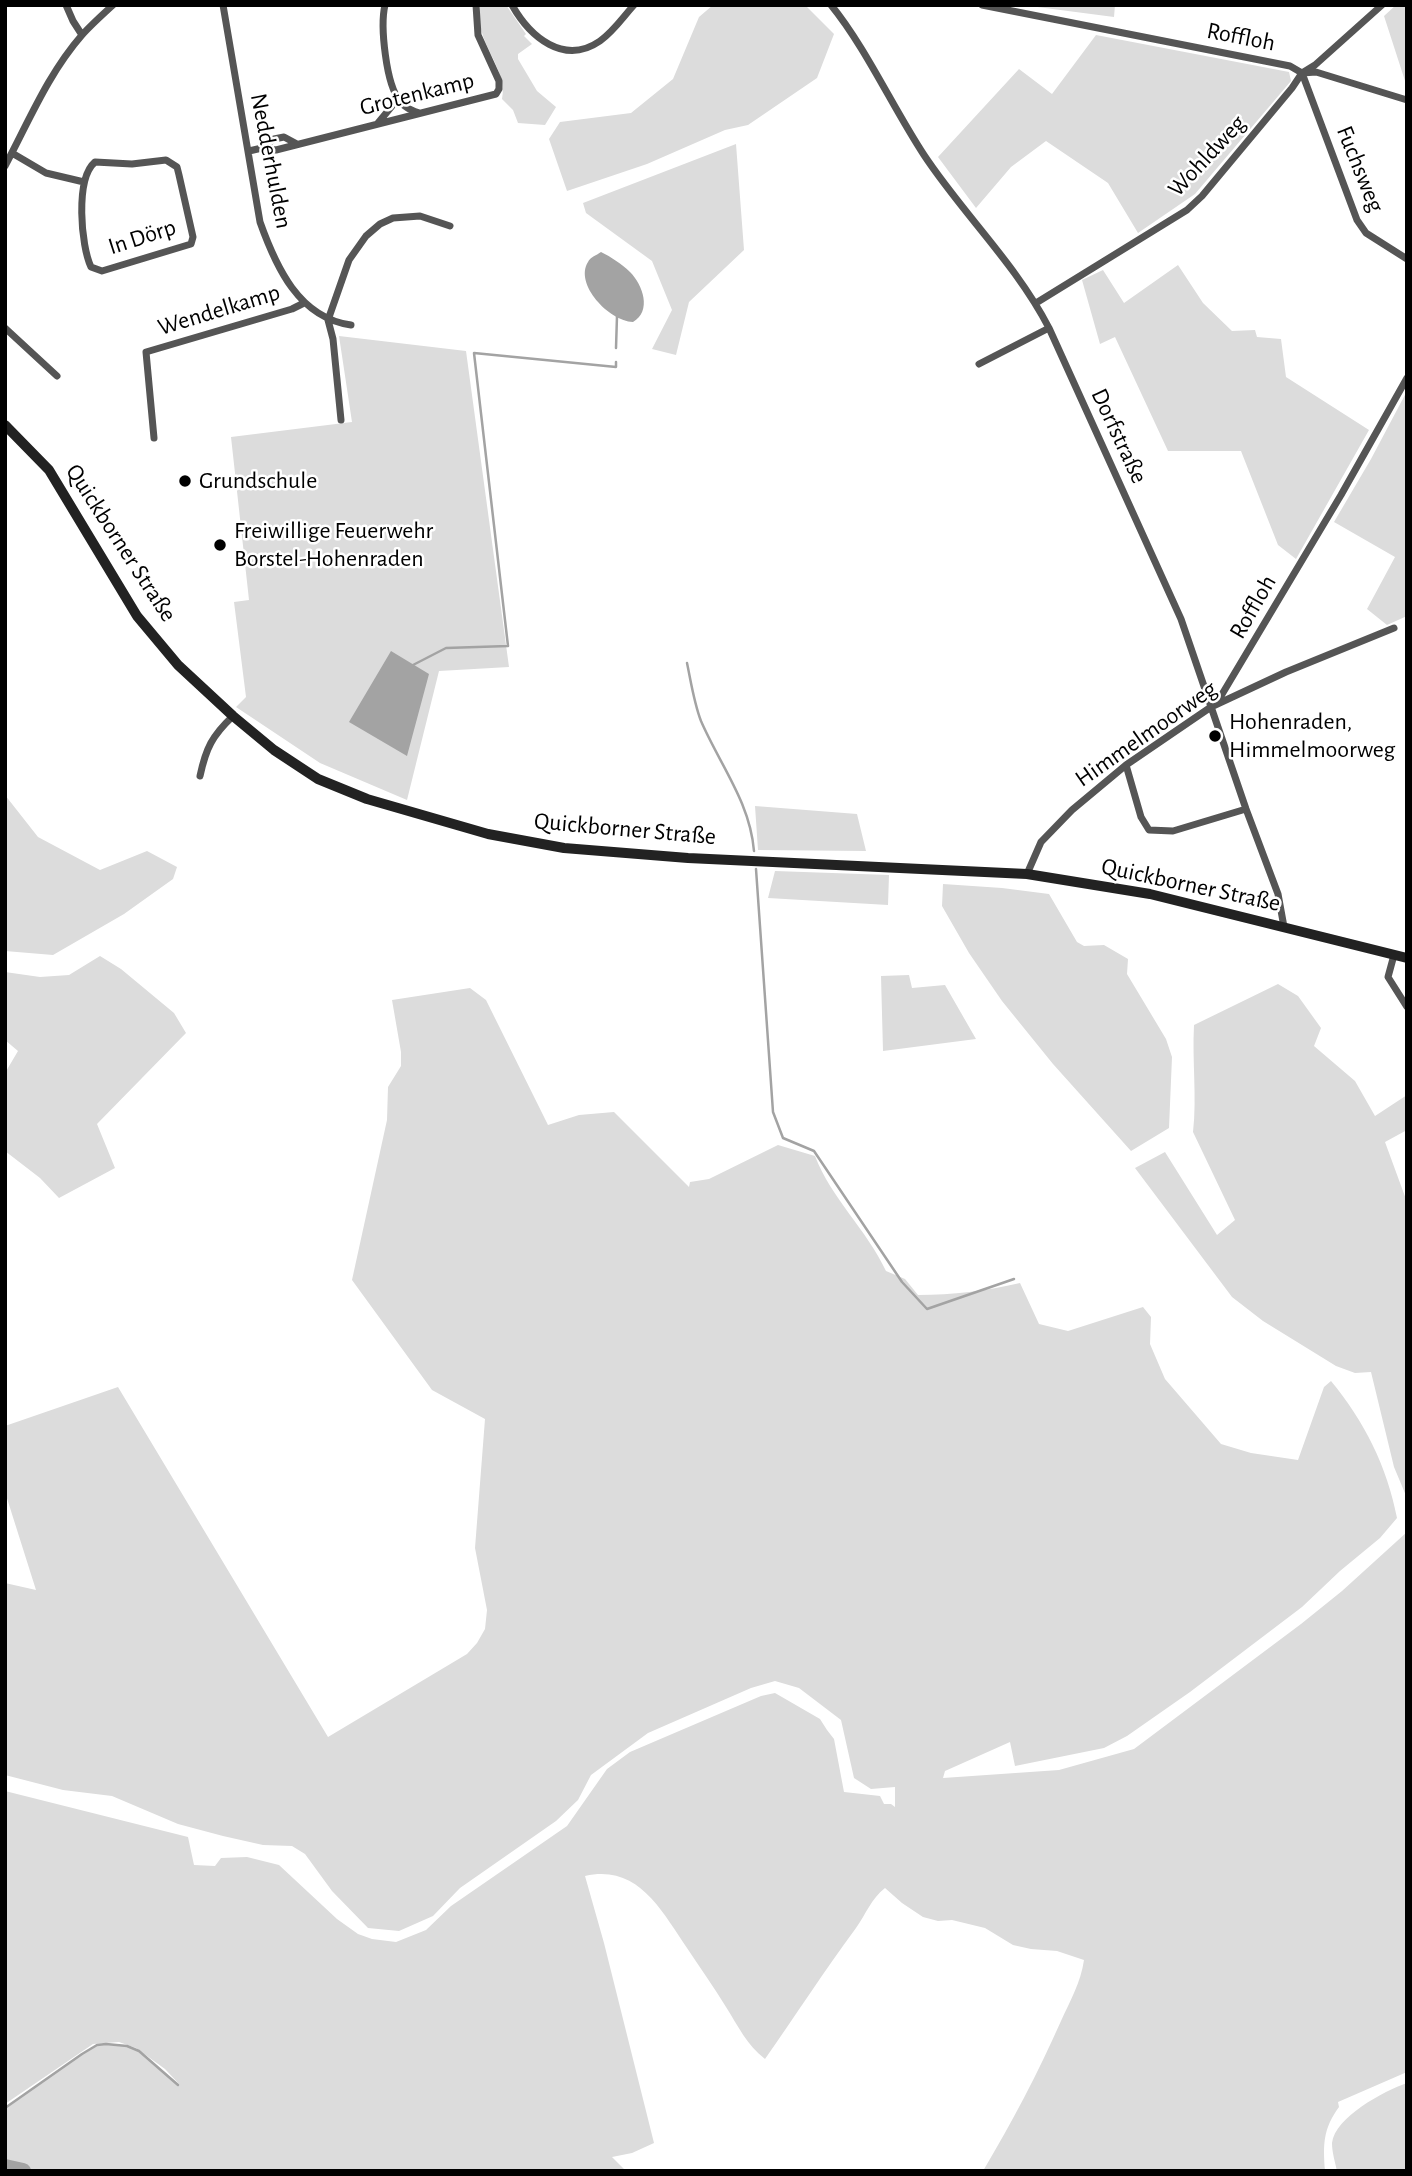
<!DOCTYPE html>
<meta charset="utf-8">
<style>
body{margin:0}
#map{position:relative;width:1412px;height:2176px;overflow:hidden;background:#fff;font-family:"Alegreya Sans",sans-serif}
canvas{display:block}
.frame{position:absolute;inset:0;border:7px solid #000;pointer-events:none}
</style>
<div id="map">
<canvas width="1412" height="2176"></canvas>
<div class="frame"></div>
</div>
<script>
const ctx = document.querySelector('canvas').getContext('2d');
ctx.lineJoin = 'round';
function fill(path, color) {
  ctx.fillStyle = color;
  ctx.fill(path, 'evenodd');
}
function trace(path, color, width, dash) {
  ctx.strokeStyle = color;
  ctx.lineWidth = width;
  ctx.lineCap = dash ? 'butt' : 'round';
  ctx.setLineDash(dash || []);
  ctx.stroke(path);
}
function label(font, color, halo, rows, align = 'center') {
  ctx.font = font + ' "Alegreya Sans",sans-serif';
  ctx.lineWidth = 5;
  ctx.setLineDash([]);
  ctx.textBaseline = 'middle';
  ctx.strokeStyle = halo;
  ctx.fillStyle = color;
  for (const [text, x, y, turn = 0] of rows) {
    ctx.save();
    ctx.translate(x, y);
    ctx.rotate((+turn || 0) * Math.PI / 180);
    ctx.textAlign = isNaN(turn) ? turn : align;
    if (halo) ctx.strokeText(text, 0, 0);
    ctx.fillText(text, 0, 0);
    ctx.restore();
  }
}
fill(new Path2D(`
 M480 5H506L526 34 524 36 532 44 518 54V59L537 91 556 107 545 125 518 123 513 110 502 99C509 68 473 42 480 5Z
 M713 5H805L834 34 817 78 748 125 725 130 647 164 567 191 549 139 560 122 631 113 673 79 699 17Z
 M1022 5H1115L1114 17Z
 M1396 5H1407V87L1384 16Z
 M1096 35 1289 72 1291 81 1195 194 1138 233 1108 183 1046 141 1011 167 976 208 938 157 1019 69 1052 94Z
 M736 144 744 250 689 302 676 355 652 349 672 310 652 261 586 213 583 203Z
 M1178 265 1203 303 1232 331 1255 330 1257 337 1281 339 1286 377 1369 430 1296 559 1278 545 1241 451H1168L1115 337 1100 344 1082 280 1103 270 1124 303Z
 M339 336 466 351 509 667 439 671 407 800 320 763 236 707 246 697 234 602 249 600 231 437 352 422Z
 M1407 391V616L1387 625 1367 609 1395 557 1334 522 1371 459Z
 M5 795 38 837 100 870 147 851 177 867 173 879 124 914 53 955 5 951Z
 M755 806 857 814 866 851 758 850Z
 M775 871 889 875 888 905 768 898Z
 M943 884 1002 888 1049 894 1077 942 1084 946 1104 945 1128 959 1127 974 1166 1039 1172 1057 1169 1128 1131 1151 1053 1064 1002 1001 969 953 942 906Z
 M100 956 121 969 174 1013 186 1033 97 1124 115 1168 59 1198 40 1178 5 1151V1073L18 1051 5 1040V972L40 977 69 975Z
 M909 975 912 988 945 985 976 1039 883 1051 881 976Z
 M1278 984 1298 996 1321 1028 1314 1046 1355 1081 1375 1116 1407 1095V1130L1385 1142 1407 1202V1498L1394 1467 1371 1372 1355 1373 1336 1366 1263 1321 1232 1297 1135 1168 1165 1152 1217 1235 1235 1220 1193 1132C1197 1097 1192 1061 1194 1025Z
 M470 988 486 1000 548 1125 579 1115 614 1112 689 1187 690 1182 709 1179 778 1145 815 1156C831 1198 867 1230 886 1271L905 1279 918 1295C953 1295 986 1291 1020 1283L1039 1324 1068 1331 1143 1307 1151 1317 1150 1344 1165 1379 1221 1444 1251 1453 1298 1460 1324 1387 1331 1381C1364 1421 1387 1466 1397 1518L1380 1538 1340 1571 1302 1607 1190 1692 1127 1736 1104 1748 1015 1766 1010 1742 945 1771 943 1778 1059 1770 1134 1749 1301 1624 1342 1591 1407 1532V2072L1338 2102 1339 2107C1323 2129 1323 2144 1325 2171H983C1012 2122 1038 2073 1061 2021 1070 2001 1081 1982 1084 1960L1057 1951 1031 1949 1013 1945 985 1928 952 1920 938 1921 923 1917 902 1903 885 1888C871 1899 866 1914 856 1928 824 1971 796 2015 765 2059 747 2045 738 2026 726 2007 714 1987 700 1968 687 1948 661 1910 638 1864 585 1876L604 1943 654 2143 632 2153 612 2157 626 2171H41L5 2165V2108L82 2054 97 2045 106 2044 127 2046 139 2051 180 2085 165 2069 136 2048 119 2042 93 2044 5 2104V1791L188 1837 194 1865 215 1866 221 1858 247 1857 279 1865 337 1919 358 1934 372 1939 396 1942 426 1930 451 1906 567 1826 607 1769 630 1752 761 1696 775 1693 820 1719 827 1730 834 1739 844 1792 880 1796 884 1804H891L895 1807V1787L871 1789 854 1778 841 1720 799 1688 775 1681 751 1688 648 1733 591 1775 578 1800 556 1821 460 1888 433 1916 399 1931 368 1928 332 1891 305 1854 292 1846 263 1845 223 1836 178 1824 112 1796 63 1790 5 1775V1583L36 1590 5 1492V1426L118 1387 328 1737 467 1654 477 1643 485 1629 487 1610 475 1548 485 1419 432 1390 352 1280 387 1120 388 1087 401 1066V1052L392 1000Z
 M1407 2083V2171H1337C1335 2162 1332 2152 1332 2143 1335 2117 1384 2091 1407 2083Z`), '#dcdcdc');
fill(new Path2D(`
 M601 252C611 257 622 264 630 272 643 285 652 311 633 322 609 321 574 284 588 262 590 257 597 255 601 252Z
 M391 651 429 674 407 756 349 722Z`), '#a3a3a3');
trace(new Path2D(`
 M616 348 617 316
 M687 663C691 682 694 703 701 721 720 765 750 802 754 851
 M413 665 446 648 508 646 474 353 616 367V362
 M756 869 773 1112 783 1138 814 1151 902 1282 927 1309 1014 1279
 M5 2108 82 2054 97 2045 106 2044 127 2046 139 2051 178 2085`), '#a3a3a3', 2.5);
trace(new Path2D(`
 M5 2167 23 2171`), '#a3a3a3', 16);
trace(new Path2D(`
 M66 5 73 21 82 35
 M223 5 260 222C276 267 299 318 351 325
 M385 5C380 26 386 85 400 101 405 108 411 110 419 113
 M512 5C530 37 564 66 600 41 614 31 623 17 634 5
 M831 5C866 48 893 108 924 155 963 214 1016 264 1049 328L1181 619 1246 809 1278 894 1284 927
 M982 5 1290 66 1302 73 1316 72 1407 100
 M1302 73 1357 220 1366 233 1407 259
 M378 123 392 106 395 94
 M262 148 274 139 284 137 297 144
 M249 151 262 148 276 150 496 94 499 89V81L478 35 476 5
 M12 153 46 173 84 182
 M166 160 177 167 179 175 193 237 191 244 102 271 91 267C81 246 75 179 95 162L132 164Z
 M5 166C29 121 48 74 82 35 91 25 102 15 113 5
 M1036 303 1187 210 1202 196 1292 88 1302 73 1315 65 1382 5
 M5 328 57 376
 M979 364 1049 328
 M341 420 333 339 328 320 349 260 366 236 380 224 393 218 420 216 450 226
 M154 438 146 352 292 309 304 303
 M1218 701 1341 495 1407 378
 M1126 765 1141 817 1149 830 1173 831 1246 809
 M200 776C206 748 212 736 233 716
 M1027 874 1041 842 1072 810 1126 765 1211 707 1286 672 1394 628
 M1394 955 1388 977 1407 1007`), '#555', 7);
trace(new Path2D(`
 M5 425 49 470 137 616 178 665 233 716 274 750 318 779 367 799 488 834 564 848 688 858 1027 874 1150 894 1407 958`), '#222', 10);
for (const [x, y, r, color] of [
 [185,481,7,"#000"],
 [220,545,7,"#000"],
 [1215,736,7,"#000"]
]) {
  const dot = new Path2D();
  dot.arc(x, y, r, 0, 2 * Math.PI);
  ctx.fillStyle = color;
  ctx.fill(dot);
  trace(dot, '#fff', 2.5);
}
label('24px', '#000', '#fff', [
 ["Roffloh",1241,37,11],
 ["Grotenkamp",417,94,-14],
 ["Wohldweg",1207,156,-47],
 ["Nedderhulden",271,161,79],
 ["Fuchsweg",1360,169,68],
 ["In Dörp",142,237,-18],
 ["Wendelkamp",219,310,-17],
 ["Dorfstraße",1119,436,65],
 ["Quickborner Straße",121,543,57],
 ["Roffloh",1253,607,-60],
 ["Himmelmoorweg",1146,734,-35],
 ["Quickborner Straße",625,829,5],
 ["Quickborner Straße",1191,885,12]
]);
label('24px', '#000', '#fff', [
 ["Grundschule",199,481],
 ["Freiwillige Feuerwehr",234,531],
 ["Borstel-Hohenraden",234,559],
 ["Hohenraden,",1229,722],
 ["Himmelmoorweg",1229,750]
], 'left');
</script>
